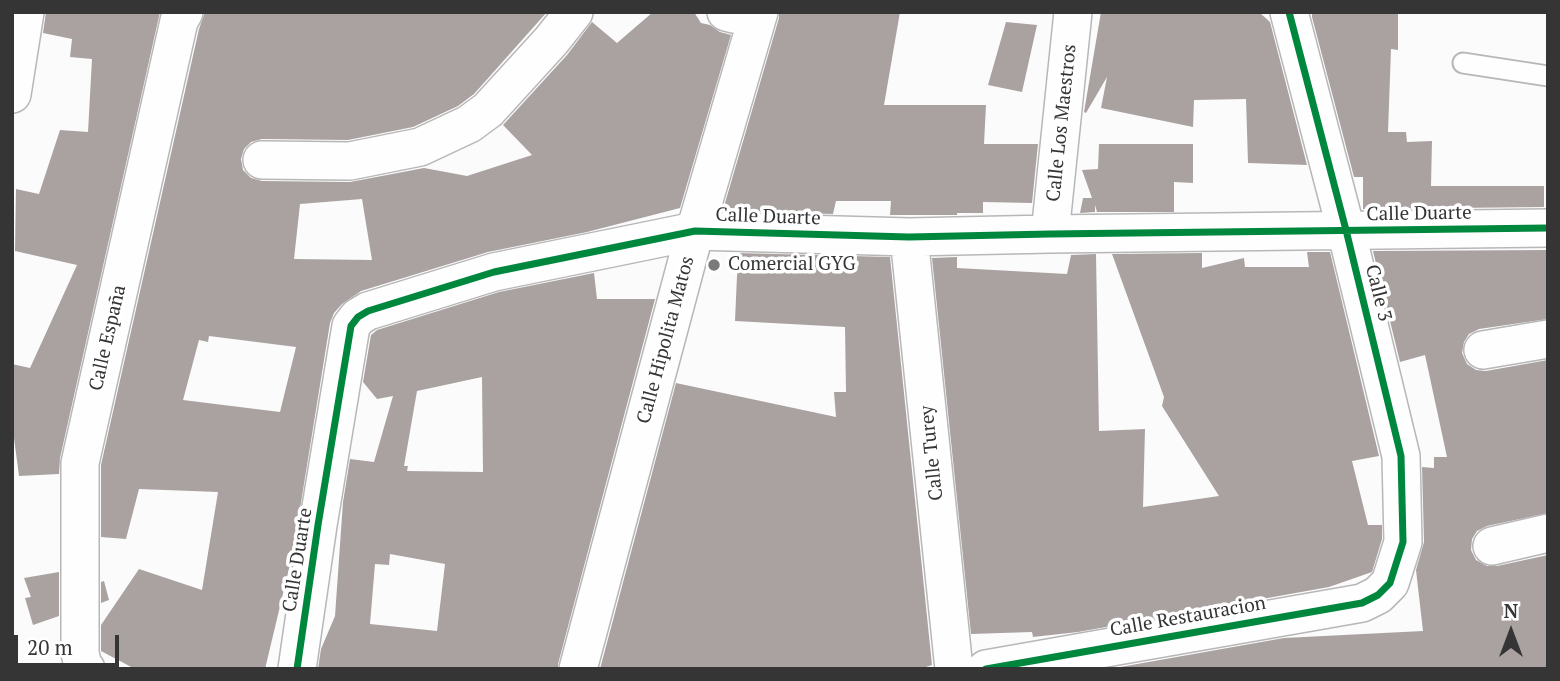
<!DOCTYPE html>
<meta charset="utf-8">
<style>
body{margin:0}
#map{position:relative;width:1560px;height:681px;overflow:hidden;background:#fbfbfc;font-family:"PT Serif",serif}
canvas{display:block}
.frame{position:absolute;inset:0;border:14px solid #353536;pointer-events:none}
.north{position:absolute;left:1476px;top:597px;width:70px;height:70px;-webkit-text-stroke:5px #fff;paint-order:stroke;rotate:0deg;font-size:19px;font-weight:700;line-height:28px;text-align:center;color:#353536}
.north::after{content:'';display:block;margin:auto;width:24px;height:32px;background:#353536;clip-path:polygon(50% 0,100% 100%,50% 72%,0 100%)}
.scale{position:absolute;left:14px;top:635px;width:105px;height:32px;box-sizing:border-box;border:4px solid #353536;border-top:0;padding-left:9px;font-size:21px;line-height:24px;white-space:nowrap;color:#353536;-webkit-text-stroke:5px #fff;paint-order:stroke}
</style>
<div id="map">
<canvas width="1560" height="681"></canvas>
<div class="frame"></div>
<div class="north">N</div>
<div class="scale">20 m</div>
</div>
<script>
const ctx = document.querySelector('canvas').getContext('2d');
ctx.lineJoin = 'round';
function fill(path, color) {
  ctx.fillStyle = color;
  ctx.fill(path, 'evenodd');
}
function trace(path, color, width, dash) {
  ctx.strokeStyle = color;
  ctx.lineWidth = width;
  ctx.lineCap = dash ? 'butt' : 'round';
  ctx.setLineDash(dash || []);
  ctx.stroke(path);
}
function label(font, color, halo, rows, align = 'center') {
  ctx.font = font + ' "PT Serif",serif';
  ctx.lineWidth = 7;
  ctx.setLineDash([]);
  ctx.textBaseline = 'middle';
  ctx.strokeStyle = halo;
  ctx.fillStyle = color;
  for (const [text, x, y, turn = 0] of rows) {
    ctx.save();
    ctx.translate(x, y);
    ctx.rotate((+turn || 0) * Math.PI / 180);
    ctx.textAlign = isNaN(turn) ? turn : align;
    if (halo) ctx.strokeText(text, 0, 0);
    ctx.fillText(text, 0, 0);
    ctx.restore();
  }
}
fill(new Path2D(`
 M46 12H160L60 458 59 474 19 476 14 438H12V364L30 368 77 265 15 251 16 189 39 194 60 130 88 132 92 59 70 57 72 39 43 33Z
 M205 12H547L474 94 458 106 413 127 348 140 262 139 251 142 244 149 241 159 243 170 251 178 262 181 350 182 424 168 467 176 532 155 503 125 567 55 592 22 617 43 653 12H694L701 23 710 25 720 32 731 35 680 208 587 232 488 252 361 291 342 304 334 313 330 323 293 552 265 669H135L101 651V625L139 569 202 590 218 492 139 489 126 539 101 537V465L199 29ZM362 199 372 260 294 259 300 204ZM209 336 296 347 280 412 183 400 199 340 208 342Z
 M779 12H900L884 105H986L984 144H1038L1032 203 983 202V213H957V215H890L891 201H836L833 214 734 211 725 203 779 18Z
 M1101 12 1260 13 1270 22 1307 165 1248 163 1246 99 1194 100 1193 127 1101 108 1107 77 1086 113 1084 112Z
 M1312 12H1398V50L1391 49 1388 132H1406L1407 142 1432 141 1431 186H1544V207L1363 209V177H1354L1312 17Z
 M1006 22 1037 25 1022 92 988 85Z
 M1099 144H1193V183L1174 182V212H1097L1095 205V212L1080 213 1083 198H1092L1082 170 1098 169Z
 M1548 250V319L1479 329 1469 334 1464 342 1462 353 1467 364 1476 370 1486 371 1548 360V513L1487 526 1477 531 1472 539 1471 550 1476 560 1487 566H1497L1548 555V669H1109L1284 638 1423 631 1416 570 1424 542 1422 467 1434 468V457H1447L1425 355 1400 362 1373 251Z
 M1307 252H1330L1379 456 1352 461 1368 525H1382V539L1372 572 1329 587 1078 632 1033 637 1032 632 971 634 932 258 957 257V268L1067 274 1071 255 1096 254 1099 431 1145 429 1143 507 1219 496 1162 406 1164 397 1112 254 1202 253V268L1244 258 1245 267H1309Z
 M738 253 890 257 932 665 920 669H600L676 383 836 417 834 392H846L845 327 735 321Z
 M594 273 597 299H655L558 664V669H318L321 649 335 616 343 502 350 459 374 462 393 396 377 399 363 382 371 335 377 330 499 292ZM482 377 483 472 407 471 408 466H404L417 391ZM390 554 445 564 437 631 370 624 375 564 389 565Z
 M59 572V616L33 625 25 598 31 597 24 578Z
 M104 581 109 600 101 603V582Z`), '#aaa2a0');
const lane = new Path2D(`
 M1463 63 1548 76`);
const street = new Path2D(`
 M726 12 734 14H758
 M12 94 25 12
 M262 160 350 161 420 147 469 124 488 110 551 41 574 12
 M1050 234 1073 12
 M909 237 954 669
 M1483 350 1548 339
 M1492 546 1548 533
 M86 669 83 666 80 653V463L179 21 184 12
 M297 669 318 525 351 326 358 317 368 311 494 272 695 231 909 237 1050 234 1548 228
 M578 669 695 231 759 12
 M986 669 1362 603 1378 595 1390 583 1403 542 1401 456 1346 230 1289 12`);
trace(lane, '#b7b7b8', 23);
trace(street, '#b7b7b8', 40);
trace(lane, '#fefeff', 19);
trace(street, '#fefeff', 37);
trace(new Path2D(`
 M297 669 318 525 351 326 358 317 368 311 494 272 695 231 909 237 1050 234 1548 228
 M986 669 1362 603 1378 595 1390 583 1403 542 1401 456 1346 230 1289 12`), '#00873e', 7);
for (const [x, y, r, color] of [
 [714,265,7,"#7a7a7b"]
]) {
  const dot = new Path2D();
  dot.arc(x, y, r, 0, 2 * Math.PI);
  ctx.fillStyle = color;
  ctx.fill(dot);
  trace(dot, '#fff', 2.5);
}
label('19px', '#353536', '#fff', [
 ["Calle Los Maestros",1062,123,-84],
 ["Calle Duarte",1419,214,-1],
 ["Calle Duarte",768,217,2],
 ["Calle 3",1378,293,76],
 ["Calle España",108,338,-77],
 ["Calle Hipolita Matos",666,340,-75],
 ["Calle Turey",932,453,-96],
 ["Calle Duarte",298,560,-81],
 ["Calle Restauracion",1188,617,-10]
]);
label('19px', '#353536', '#fff', [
 ["Comercial GYG",728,265]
], 'left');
</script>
